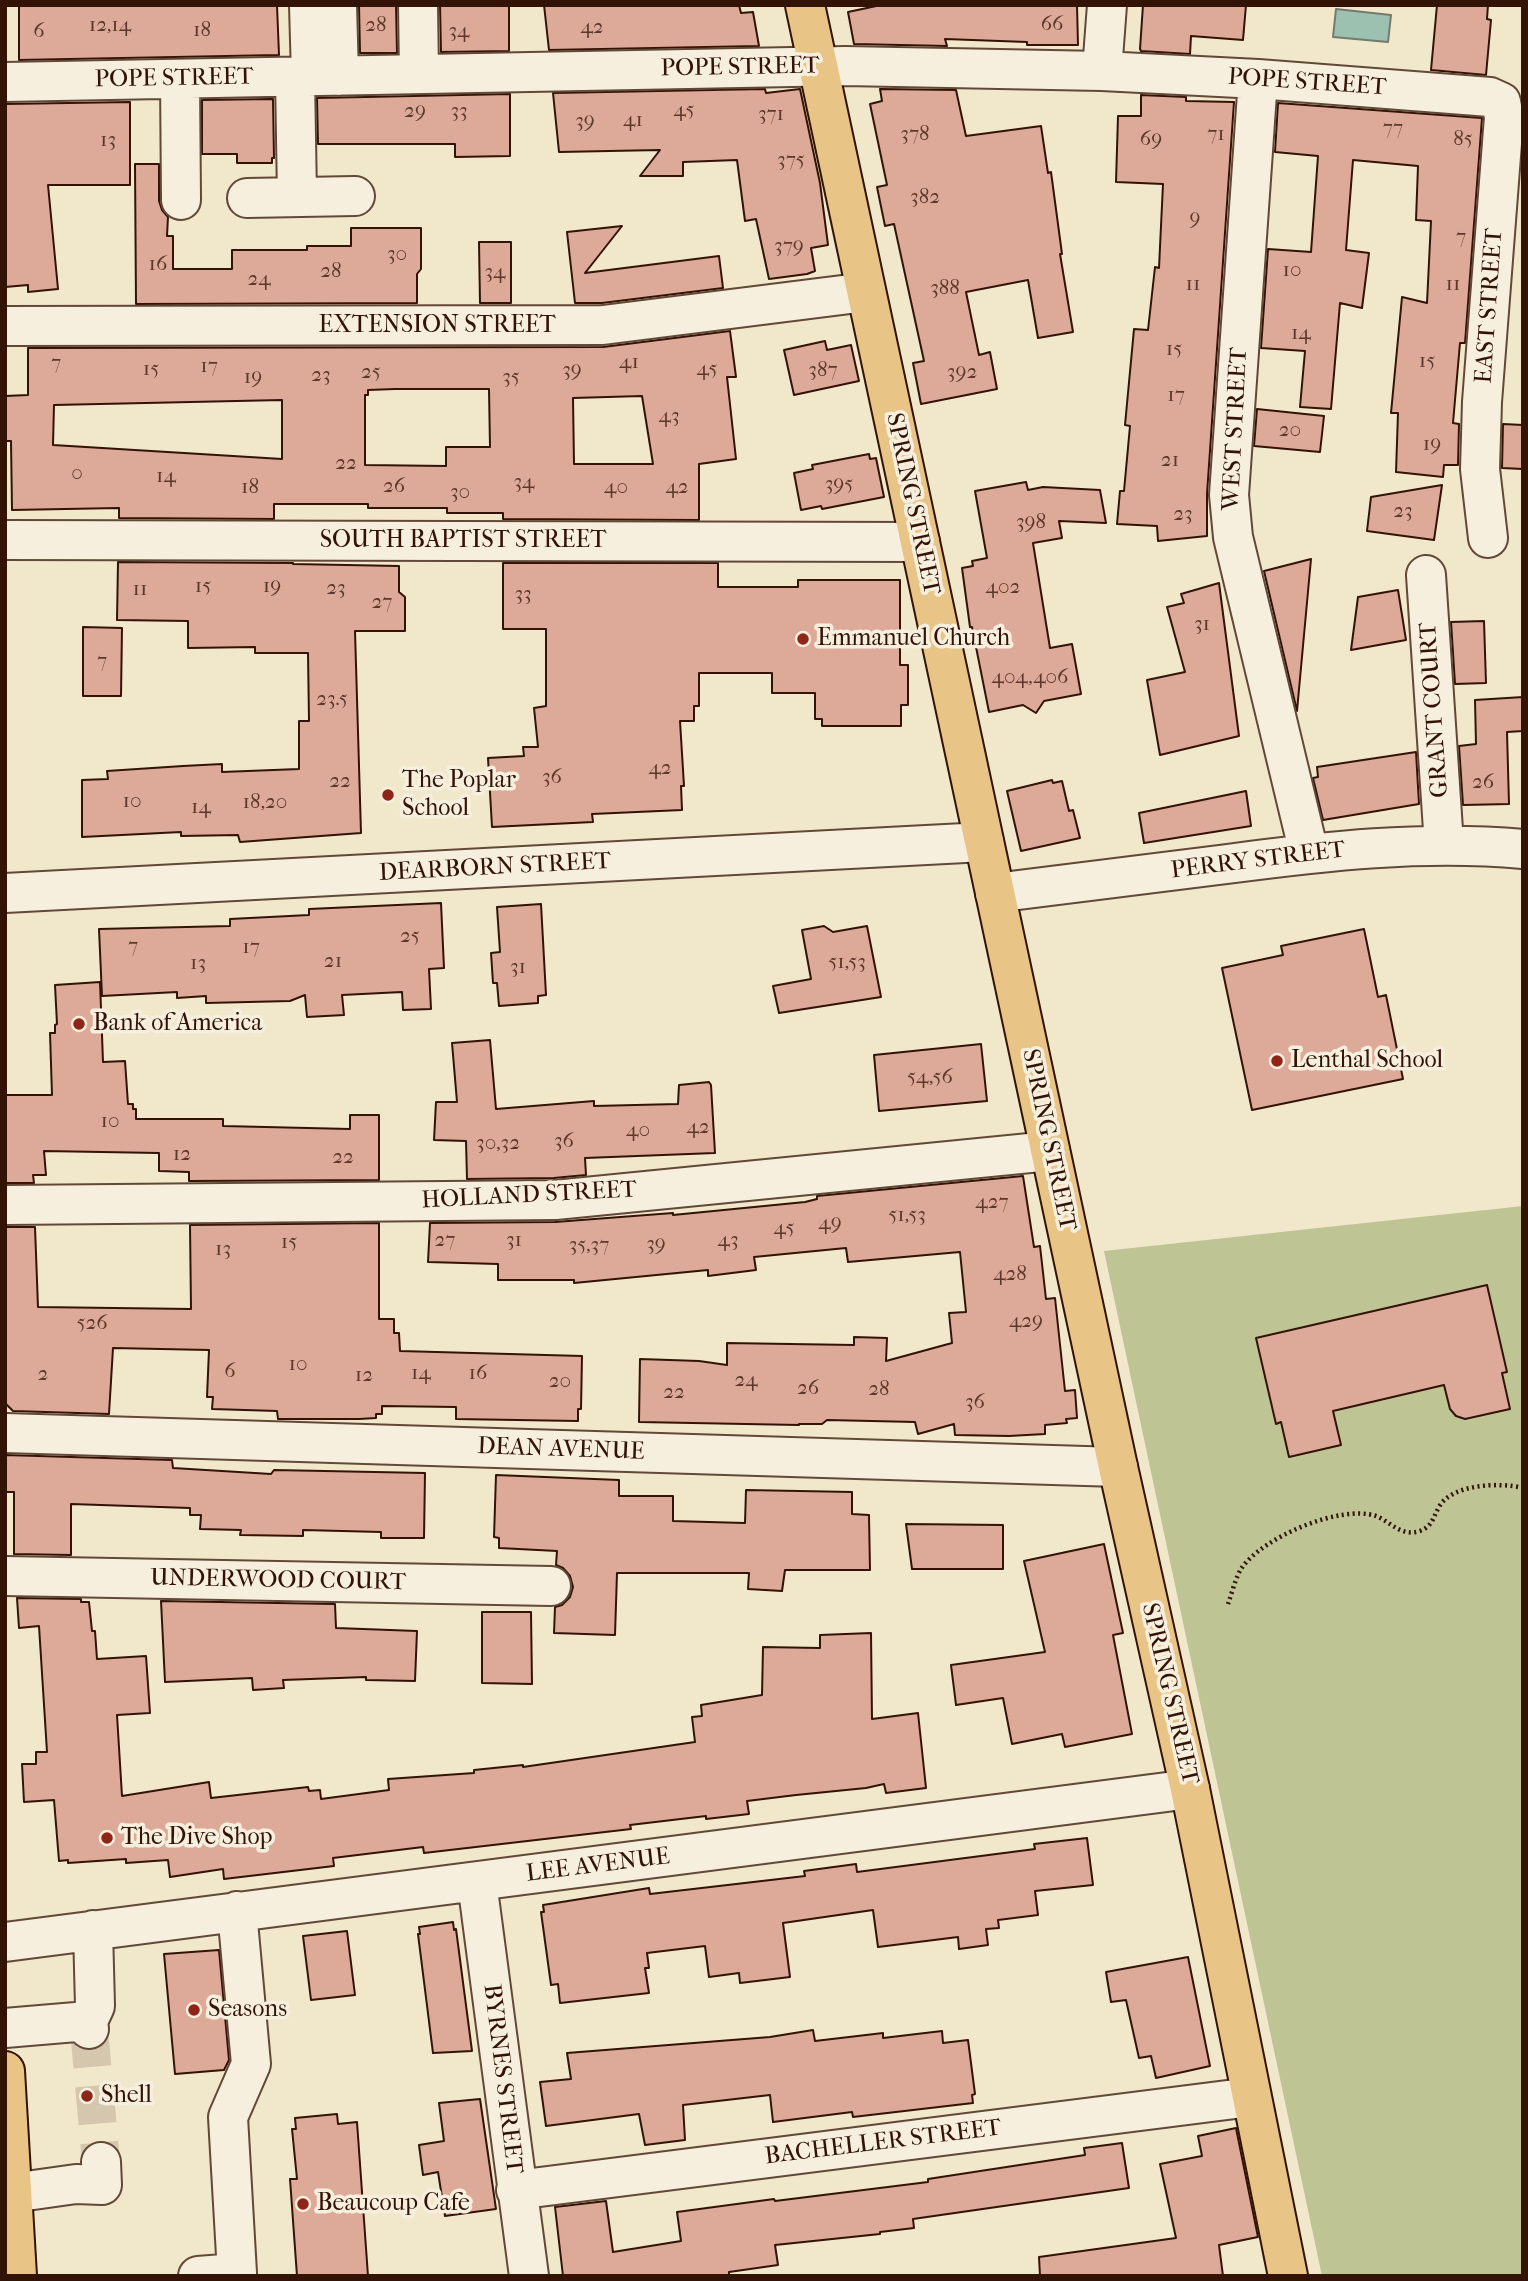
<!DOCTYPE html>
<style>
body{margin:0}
#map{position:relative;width:1528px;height:2281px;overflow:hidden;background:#f1e7cb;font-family:"IM FELL French Canon",serif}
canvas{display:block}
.frame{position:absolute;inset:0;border:7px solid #321306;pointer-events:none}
</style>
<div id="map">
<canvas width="1528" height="2281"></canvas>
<div class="frame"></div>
</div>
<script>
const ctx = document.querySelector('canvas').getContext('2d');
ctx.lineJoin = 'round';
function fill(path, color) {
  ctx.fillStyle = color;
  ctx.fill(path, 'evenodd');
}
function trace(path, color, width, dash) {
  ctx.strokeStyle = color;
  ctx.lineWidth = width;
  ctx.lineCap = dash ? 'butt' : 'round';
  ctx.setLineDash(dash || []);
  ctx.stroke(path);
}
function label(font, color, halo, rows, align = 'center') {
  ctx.font = font + ' "IM FELL French Canon",serif';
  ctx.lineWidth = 7;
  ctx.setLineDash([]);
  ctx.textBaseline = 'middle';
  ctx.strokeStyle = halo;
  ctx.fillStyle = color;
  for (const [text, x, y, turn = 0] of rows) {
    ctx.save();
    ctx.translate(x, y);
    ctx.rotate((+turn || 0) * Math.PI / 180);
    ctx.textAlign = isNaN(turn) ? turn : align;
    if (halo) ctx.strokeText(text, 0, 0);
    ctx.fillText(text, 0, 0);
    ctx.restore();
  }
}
fill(new Path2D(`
 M1523 1206V2276H1322L1104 1251Z`), '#bec494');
const water = new Path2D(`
 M1336 9 1391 15 1388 42 1333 37Z`);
fill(water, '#9cc1b1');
trace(water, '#727b6d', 2);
const building = new Path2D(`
 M19 5H277L279 55 19 60Z
 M359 5H396L397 53H360Z
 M440 5H509V51L441 52Z
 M544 5H739L741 13 753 12 759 46 549 50Z
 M881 5H1077L1078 45H1027V42L945 39 947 46 854 44 848 12Z
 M1143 5H1246L1243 40 1191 36 1190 54 1141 51 1140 49Z
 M1437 5H1488L1487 19 1491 20 1486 75 1431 70Z
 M765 89 766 93 800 89 820 183 828 245 811 248 815 271 807 274 769 279 756 219 745 221 737 160 683 162V176H640L660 150 559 152 553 93Z
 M880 89 956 90 966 136 1041 126 1048 173 1051 172 1062 254H1060L1073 332 1038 338 1028 280 966 292 979 355 990 352 997 389 921 404 913 363 924 361 894 224 885 226 877 187 887 185 870 104 882 101Z
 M510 94V156L455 157V144H318L317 98Z
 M1141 95 1186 97V101L1234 102 1207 494V536L1158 541 1157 526 1117 524 1120 491H1124L1130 426 1125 425 1134 329 1148 330 1155 267 1159 268 1163 184 1116 182 1118 116H1141Z
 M273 99 274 158H272V163H237V154H202V100Z
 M130 102V185H48L58 289 28 292V285L5 287V104Z
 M1278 103 1482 118 1465 343H1460L1453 423 1459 424 1458 465H1444L1443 477 1396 472 1398 413H1391L1402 297 1427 303 1431 221 1416 220 1418 166 1353 160 1346 250 1369 253 1362 308 1340 303 1331 409 1300 407 1305 351 1261 348 1268 249 1311 252 1318 156 1275 152Z
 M135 164H159V201L162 210 168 217 167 236H173V269H232V250H307V246H351V228H421V269L417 274V303L136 304Z
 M622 226 585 273 719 256 723 288 602 303H575L567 232Z
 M479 242H511V303H480Z
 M730 331 736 377H727L736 459 699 464V520L503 519V513H447V508H368V504H274V519L119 518V508L12 510 11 441H5V396L28 395V348L603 347ZM395 389H489L490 447H446V466L365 465V395H368V390ZM642 396 653 464H574L573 398ZM282 400V459L53 445 54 405Z
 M825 341 827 350 851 345 859 381 794 395 784 350Z
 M1257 409 1324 416 1320 452 1254 446Z
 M1503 424 1523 425V469L1502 468Z
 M869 454 870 459 876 458 884 497 822 509 821 506 801 510 794 473 813 469 812 465Z
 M1026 482 1028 490 1043 487 1100 490 1106 523 1059 521 1062 538 1033 543 1050 648 1072 644 1081 694 1044 701 1036 713 1023 705 989 712 972 627H970L962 568 973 566 972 561 987 558 975 491Z
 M1442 485 1434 540 1367 531 1371 497Z
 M1311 559 1297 711 1264 571Z
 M118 562 293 563V564L399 566V592L405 597V631H355L361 833 240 842 238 835 181 836V832L82 837V780L108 779 107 771 183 766 222 764V772L299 769V721H309L308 653H255V647L188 648V621L117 620Z
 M503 563H718V587H798V580H900V665H908V705H901V726H822V719H815V693H772V673H699V706H694V721H680L684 786H681L682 810 592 814 593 822 492 827 488 758 524 756 523 747H538L534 708 546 706V629H503Z
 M1219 583 1239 736 1160 755 1147 680 1185 672 1167 607 1184 603 1181 594Z
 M1398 590 1406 640 1351 650 1358 597Z
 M1484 621 1486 683 1455 684 1451 622Z
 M83 627 122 628 121 696H83Z
 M1523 697V731L1507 732 1509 804 1463 805 1459 746 1476 744 1475 700Z
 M1416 752 1419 804 1323 820 1313 778 1318 777 1317 767Z
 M1052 780 1053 783 1062 781 1069 811 1073 810 1080 838 1021 851 1007 791Z
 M1246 791 1251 826 1144 843 1139 813Z
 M441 903 444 968 429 969 431 1009 403 1010 402 992 342 995 344 1015 307 1017 305 995 290 1001 206 1003V996L177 998V992L102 996 99 929 230 926V919L309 915V909Z
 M541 904 546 995 538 996V1003L499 1006 497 983H493L491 953 500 952 497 907Z
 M824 926 833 932 867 926 881 997 779 1013 773 986 811 979 802 930Z
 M1364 929 1378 997 1386 995 1403 1079 1252 1110 1222 968 1283 955 1281 946Z
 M100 982 103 1062 125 1061 128 1104H133V1109H136V1119H223V1126L350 1129V1115H379V1180L189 1181V1172L159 1171V1153L44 1151 46 1175H33L34 1183H5V1095H52L50 1033H55V1025L57 1024 55 985Z
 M490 1040 496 1109 594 1101V1106L678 1104 679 1085 709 1082 711 1085 715 1153 585 1158 586 1175 554 1178 467 1179 466 1141 434 1140 436 1102H457L452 1043Z
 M981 1044 987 1101 879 1111 874 1055Z
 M1023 1176 1034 1247 1040 1246 1046 1299 1055 1298 1065 1391 1075 1390 1077 1418 1066 1419 1067 1423 1045 1425V1434L1009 1436 955 1435 954 1424 918 1434 915 1422 827 1420 822 1424H799V1425L639 1422 640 1359 699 1361 727 1365V1343L854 1345V1337L887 1338 886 1361 952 1343 949 1313 966 1312 960 1252 848 1262 846 1248 754 1257 756 1270 708 1276V1270L574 1283V1280H498V1264L428 1262 430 1223 555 1222 673 1213V1215L805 1202 817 1199V1196Z
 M379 1223V1319H394V1333H399L400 1351 582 1356 581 1409H578V1421L456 1419V1407L382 1406V1414H376V1418L359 1419H278L277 1411 212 1409 213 1397H207L209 1350 113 1348 109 1414 13 1411 5 1403V1227H35L38 1307 191 1309 190 1225Z
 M1487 1285 1507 1372 1502 1373 1510 1409 1465 1419 1456 1416 1450 1409 1444 1385 1333 1411 1341 1445 1289 1457 1281 1422 1276 1424 1256 1338Z
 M5 1455 172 1460 173 1468 271 1474 274 1470 425 1473 424 1538H381V1532L303 1530V1536L240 1535 241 1530 200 1529 201 1515H190V1508L71 1504V1555L14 1554V1492H5Z
 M496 1475 619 1480V1496H673V1521L745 1523 746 1490 852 1492V1514L869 1515 870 1570H785L782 1591 748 1589 749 1573H617L615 1635 554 1633 555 1607 562 1605 570 1597 573 1587 570 1576 563 1568 556 1565 557 1551 499 1548V1538L494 1537Z
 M906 1524 1003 1525V1569H912Z
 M1104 1544 1123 1633 1113 1635 1132 1734 1065 1747 1062 1734 1012 1744 1003 1698 956 1705 951 1665 1045 1652 1024 1561Z
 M17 1598 81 1599V1602H89L92 1631H95L97 1659 146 1656 150 1713 117 1715 122 1796 209 1782 211 1798 308 1787 309 1791 320 1790 321 1799 389 1790 388 1779 474 1773V1770L523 1765V1767L695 1742 692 1717 702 1716 701 1705 762 1695 763 1647 820 1648V1635L871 1633 872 1719 918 1713 926 1788 886 1793 884 1784 866 1788 796 1795 747 1801 749 1814 706 1819V1816L630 1825 631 1829 424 1853 423 1847 333 1858 334 1866 224 1879 223 1869 170 1877 168 1860 126 1863V1859L68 1863V1860L59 1861 54 1800 24 1802 22 1764H36V1752H47L39 1626 19 1628Z
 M161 1601 335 1604 336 1628 417 1631 415 1681 366 1680V1677L283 1680 284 1688 253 1690 252 1678 165 1682Z
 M482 1612H531L532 1684 482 1683Z
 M1087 1838 1093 1885 1035 1891 1038 1915 998 1920 999 1928 986 1929 988 1945 959 1949 958 1937 878 1947 873 1910 783 1923 790 1977 740 1983 739 1973 709 1977 705 1946 647 1953 649 1968H645L649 1993 560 2003 558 1984 551 1985 541 1912H544L543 1905 649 1888 650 1894 805 1876 804 1871 856 1864 857 1872 1035 1849 1034 1844Z
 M453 1922 454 1930 456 1929 472 2051 433 2053 418 1934H420L419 1927Z
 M347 1931 355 1995 311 2000 303 1936Z
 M219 1950 229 2060 224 2070 175 2074 164 1954Z
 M1188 1957 1210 2066 1156 2078 1151 2056 1139 2058 1126 2000 1111 2002 1106 1972Z
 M813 2030 815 2041 883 2033V2038L942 2031 943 2043 968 2040 975 2094 972 2095 973 2103 853 2117 852 2112 773 2122 770 2095 683 2105 685 2140 645 2145 639 2114 546 2126 540 2082 571 2079 567 2053 770 2037Z
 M480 2099 496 2209 445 2216 438 2172 423 2175 419 2145 444 2141 439 2103Z
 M337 2114 338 2124 357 2122 368 2276H297L290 2179H297L292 2129H296L295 2118Z
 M1236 2128 1258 2237 1219 2245 1223 2276H1040L1039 2257 1176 2238 1160 2164 1202 2156 1198 2136Z
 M1122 2143 1129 2188 913 2219 914 2228 880 2232V2234L775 2245 778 2265 729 2272V2276H563L555 2207 606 2201 613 2252 681 2241 677 2212 774 2199 775 2201 928 2182V2179L1085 2155 1084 2148Z`);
fill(building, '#dda998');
trace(building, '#321306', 2);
trace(new Path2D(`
 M89 2029 101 2162`), '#d4c7ad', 38, [38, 19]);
const minor = new Path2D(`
 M309 5 311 76
 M337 5 339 76
 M418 5 419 74
 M1102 71 1107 5
 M295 77 297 197
 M180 79 181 200
 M1258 79 1229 495 1233 537 1309 853
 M5 82 845 66 1102 71 1258 79 1490 97 1501 102 1504 117 1482 402 1480 469 1488 538
 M247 198 355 196
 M5 326 603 325 866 292
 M5 540 920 542
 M1426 575 1444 845
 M5 893 984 842
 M995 893C1072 883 1149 874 1227 864 1325 851 1423 840 1523 849
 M5 1205 555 1200 1050 1151
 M5 1433 1118 1467
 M5 1576 551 1586
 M477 1882 529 2276
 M5 1942 1190 1789
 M88 2021 95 2006 93 1930
 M5 2028 88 2021 89 2029
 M516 2190 1251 2097
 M12 2193 76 2184 102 2185 101 2162
 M198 2276 237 2273 228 2117 251 2064 237 1911`);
const major = new Path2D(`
 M805 5 1118 1467 1190 1789 1288 2276
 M5 2071 17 2276`);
trace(minor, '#624837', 42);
trace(major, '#321306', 42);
trace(new Path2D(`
 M1228 1604C1232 1593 1235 1579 1241 1569 1261 1538 1340 1504 1376 1516 1391 1522 1401 1537 1420 1531 1433 1526 1433 1517 1439 1507 1451 1484 1500 1482 1523 1488`), '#321306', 4.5, [2, 3.5]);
trace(minor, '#f6efdd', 38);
trace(major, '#e8c486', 38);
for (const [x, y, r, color] of [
 [803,639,7,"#8f2418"],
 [388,795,7,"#8f2418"],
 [79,1024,7,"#8f2418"],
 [1277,1061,7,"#8f2418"],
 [107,1838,7,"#8f2418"],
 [194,2010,7,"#8f2418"],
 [87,2096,7,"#8f2418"],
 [303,2204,7,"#8f2418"]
]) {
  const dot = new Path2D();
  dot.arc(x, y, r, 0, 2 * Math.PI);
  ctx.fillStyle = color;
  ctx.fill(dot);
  trace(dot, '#f6efdd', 2.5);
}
label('21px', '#5d382a', null, [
 ["66",1052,25],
 ["12,14",110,26],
 ["28",376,26],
 ["42",592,28],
 ["18",202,31],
 ["6",39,32],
 ["34",459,32],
 ["45",684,111],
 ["29",415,112],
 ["33",459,112],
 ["371",771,115],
 ["41",633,121],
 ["39",585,122],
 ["77",1393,129],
 ["378",915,135],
 ["71",1216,135],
 ["69",1151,140],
 ["85",1463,140],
 ["13",108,141],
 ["375",791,161],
 ["382",925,198],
 ["9",1195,219],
 ["7",1461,238],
 ["379",789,247],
 ["30",397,255],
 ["16",158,265],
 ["10",1292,271],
 ["28",331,272],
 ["34",495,273],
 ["24",259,280],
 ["11",1193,285],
 ["11",1453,285],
 ["388",945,289],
 ["14",1301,334],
 ["15",1174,350],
 ["15",1427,362],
 ["41",629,363],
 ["7",56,364],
 ["17",209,367],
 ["15",151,370],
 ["45",707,370],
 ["39",572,371],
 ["387",823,371],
 ["25",371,373],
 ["392",962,373],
 ["23",321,376],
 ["19",253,378],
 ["35",511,378],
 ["17",1176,396],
 ["43",669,417],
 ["20",1290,431],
 ["19",1432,445],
 ["21",1170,461],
 ["22",346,464],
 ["0",77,474],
 ["14",166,477],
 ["34",524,483],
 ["395",839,485],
 ["26",394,487],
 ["18",250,488],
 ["40",616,488],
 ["42",677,488],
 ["30",460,493],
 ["23",1403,512],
 ["23",1183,515],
 ["398",1031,523],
 ["15",203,587],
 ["19",272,587],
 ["402",1003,588],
 ["23",336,589],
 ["11",140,590],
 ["33",523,595],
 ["27",382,603],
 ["31",1202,625],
 ["7",102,662],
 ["404,406",1030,678],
 ["23.5",332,700],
 ["42",660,769],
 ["36",552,778],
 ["22",340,782],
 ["26",1483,783],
 ["10",132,802],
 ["18,20",265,803],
 ["14",201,808],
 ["25",410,937],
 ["7",133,947],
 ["17",251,948],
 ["21",333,962],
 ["51,53",847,963],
 ["13",198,964],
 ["31",518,968],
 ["54,56",930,1078],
 ["10",110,1122],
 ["42",698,1128],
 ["40",638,1131],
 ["36",564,1142],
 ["30,32",498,1144],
 ["12",182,1155],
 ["22",343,1158],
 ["427",992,1203],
 ["51,53",907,1216],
 ["49",830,1224],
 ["45",784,1229],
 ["27",445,1241],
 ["31",514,1241],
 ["43",728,1241],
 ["15",289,1243],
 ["39",656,1245],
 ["35,37",589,1246],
 ["13",223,1250],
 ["428",1010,1275],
 ["429",1026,1322],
 ["526",92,1324],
 ["10",298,1365],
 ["6",230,1372],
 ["14",421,1374],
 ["16",478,1374],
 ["2",43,1375],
 ["12",364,1376],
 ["24",746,1381],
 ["20",560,1382],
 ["26",808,1389],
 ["28",879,1390],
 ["22",674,1393],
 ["36",975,1403]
]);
label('24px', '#321306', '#f6efdd', [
 ["POPE STREET",740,68,-1],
 ["POPE STREET",174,79,-1],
 ["POPE STREET",1307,83,4],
 ["EAST STREET",1490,306,-86],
 ["EXTENSION STREET",437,326],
 ["WEST STREET",1236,429,-87],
 ["SPRING STREET",912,504,78],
 ["SOUTH BAPTIST STREET",463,541],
 ["GRANT COURT",1435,710,-94],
 ["PERRY STREET",1258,861,-7],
 ["DEARBORN STREET",495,868,-3],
 ["SPRING STREET",1048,1140,78],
 ["HOLLAND STREET",529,1196,-3],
 ["DEAN AVENUE",561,1450,2],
 ["UNDERWOOD COURT",278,1581,1],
 ["SPRING STREET",1169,1694,77],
 ["LEE AVENUE",598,1866,-7],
 ["BYRNES STREET",502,2079,83],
 ["BACHELLER STREET",883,2143,-7]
]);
label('24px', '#321306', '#f6efdd', [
 ["Emmanuel Church",817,639],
 ["The Poplar",402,781],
 ["School",402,809],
 ["Bank of America",93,1024],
 ["Lenthal School",1291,1061],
 ["The Dive Shop",121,1838],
 ["Seasons",208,2010],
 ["Shell",101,2096],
 ["Beaucoup Cafe",317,2204]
], 'left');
</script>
